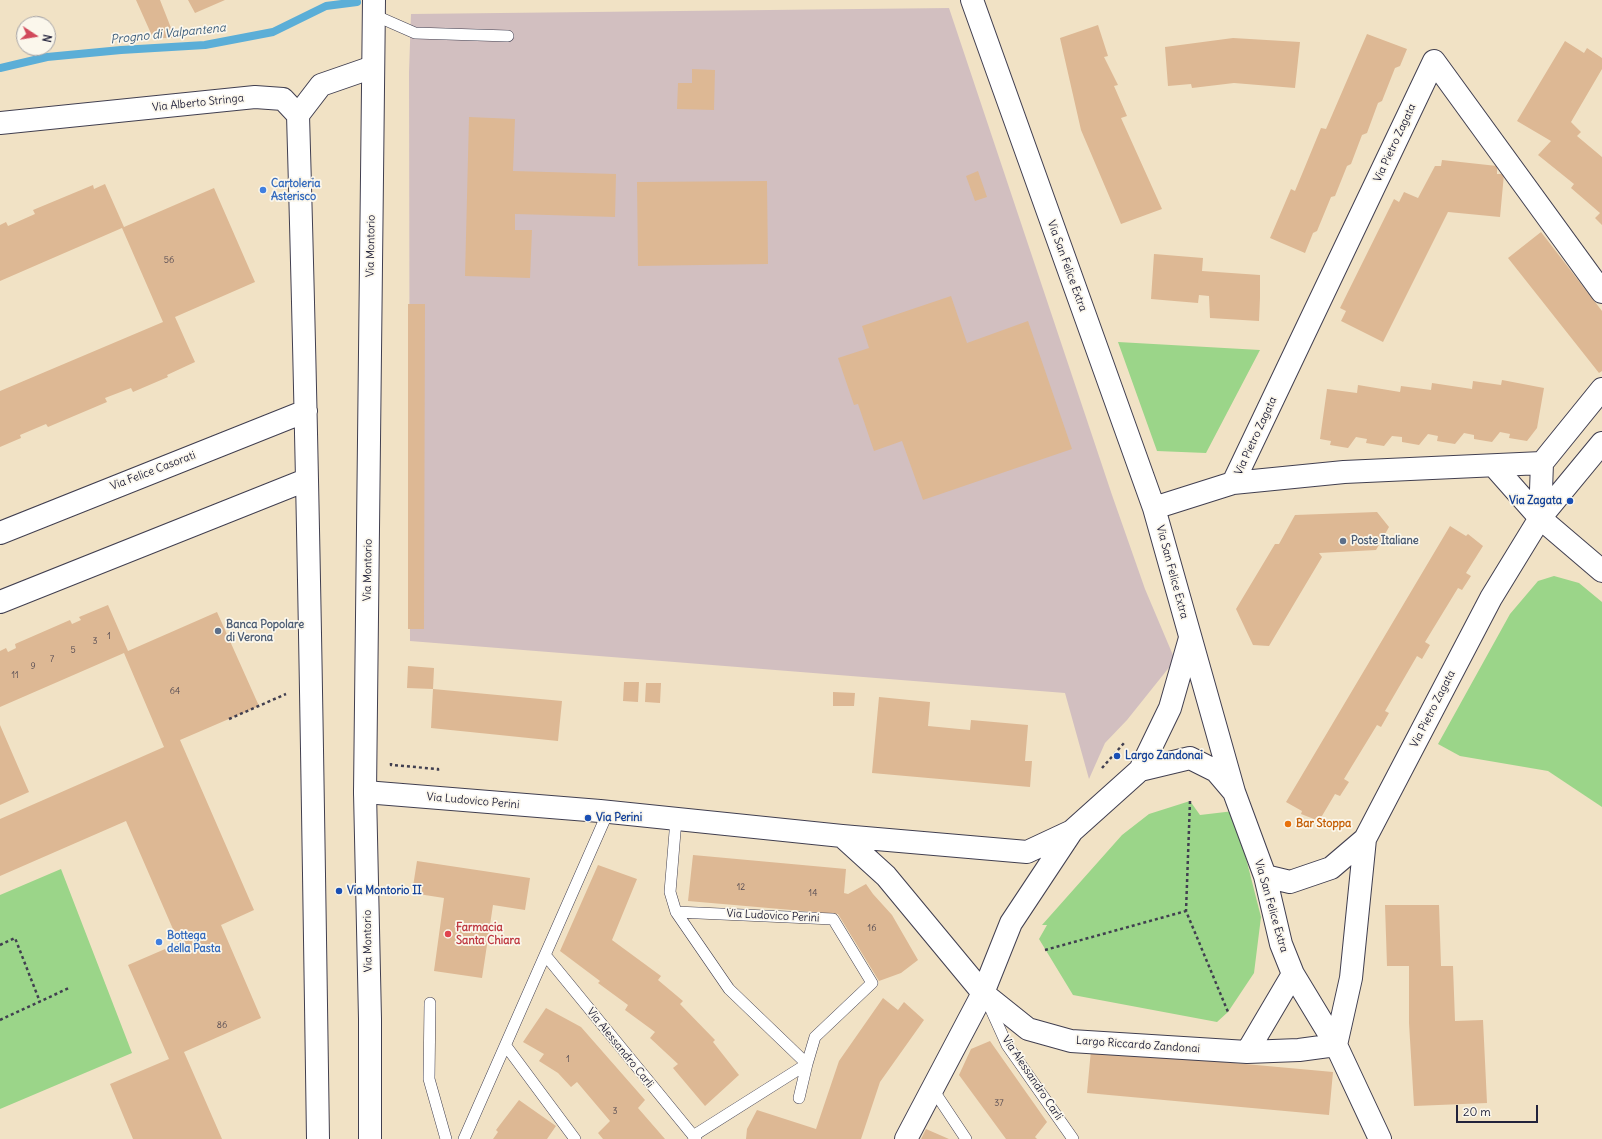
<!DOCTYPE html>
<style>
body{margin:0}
#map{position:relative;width:1602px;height:1139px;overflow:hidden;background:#f1e2c5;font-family:Delius,sans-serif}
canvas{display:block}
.north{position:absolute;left:16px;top:16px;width:40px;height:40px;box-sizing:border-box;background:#fbf7ec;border:1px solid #a4a2a5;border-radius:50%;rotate:102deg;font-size:11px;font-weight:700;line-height:16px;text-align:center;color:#22223b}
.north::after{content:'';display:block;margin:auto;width:14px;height:18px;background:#d1495b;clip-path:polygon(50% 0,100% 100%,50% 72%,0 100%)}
.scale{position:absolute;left:1456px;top:1105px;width:82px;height:18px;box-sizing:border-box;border:2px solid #22223b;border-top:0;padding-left:5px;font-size:12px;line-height:14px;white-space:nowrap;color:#22223b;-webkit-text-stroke:3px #fbf7ec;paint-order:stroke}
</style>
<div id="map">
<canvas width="1602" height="1139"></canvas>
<div class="north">N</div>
<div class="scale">20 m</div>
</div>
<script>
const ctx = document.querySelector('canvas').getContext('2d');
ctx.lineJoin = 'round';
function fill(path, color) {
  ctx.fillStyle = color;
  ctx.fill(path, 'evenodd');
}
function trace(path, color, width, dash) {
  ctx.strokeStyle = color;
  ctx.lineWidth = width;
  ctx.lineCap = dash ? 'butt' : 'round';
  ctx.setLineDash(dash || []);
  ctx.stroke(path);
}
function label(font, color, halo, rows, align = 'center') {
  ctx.font = font + ' Delius,sans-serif';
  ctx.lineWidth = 3.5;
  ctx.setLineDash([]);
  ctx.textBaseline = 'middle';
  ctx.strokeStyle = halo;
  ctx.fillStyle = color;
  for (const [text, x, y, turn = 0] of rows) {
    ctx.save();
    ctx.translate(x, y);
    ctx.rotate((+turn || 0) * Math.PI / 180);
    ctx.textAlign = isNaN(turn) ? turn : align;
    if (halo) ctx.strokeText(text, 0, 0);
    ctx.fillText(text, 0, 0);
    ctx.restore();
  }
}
fill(new Path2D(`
 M949 8 1112 495 1145 589 1175 660 1127 720 1105 743 1089 779 1065 693 410 641 409 72 411 14Z`), '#d2bfc0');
fill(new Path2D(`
 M1118 342 1260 350 1206 453 1157 451Z
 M1554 576 1579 583 1602 602V807L1548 771 1460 756 1438 744 1510 614 1538 581Z
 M1190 801 1200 815 1234 811 1261 917 1254 973 1228 1012 1217 1022 1073 995 1039 939 1047 925H1042L1122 835 1149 814Z
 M61 869 132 1053 0 1109V895Z`), '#9bd589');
trace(new Path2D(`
 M0 68 47 57 121 50 205 45 273 32 326 6 357 2`), '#5baed7', 8);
fill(new Path2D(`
 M136 0H160L175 38H153Z
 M188 0H225L195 13Z
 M1098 25 1108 56 1104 57 1118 85 1114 86 1127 116 1121 118 1162 209 1121 224 1081 130 1060 38Z
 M1367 34 1407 49 1400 66 1395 68 1382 101 1378 103 1367 133 1362 135 1351 164 1347 166 1335 196 1331 197 1317 231 1313 233 1305 253 1270 238 1291 189 1295 191 1321 128 1326 129Z
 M1233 38 1300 42 1295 88 1234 83 1192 88 1191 84 1168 86 1165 47Z
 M1565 41 1584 53 1587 48 1602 58V69L1571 122 1581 132 1577 136 1602 157V225L1595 218 1600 213 1571 188 1574 184 1538 155 1551 141 1517 121Z
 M692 69 715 70 714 110 677 109 678 83H692Z
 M469 117 515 119 513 171 616 174 615 217 515 214V230H532L530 278 465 276Z
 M1442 160 1497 166V174H1504L1500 217 1448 212 1383 342 1341 321 1346 311 1340 308 1394 199 1399 202 1404 192 1418 198 1435 166H1441Z
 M978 171 987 197 975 201 966 176Z
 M767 181 768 264 638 266 637 182Z
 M105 184 124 227 214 188 255 282 175 317 195 362 167 375 168 377 133 392 131 388 105 398 107 402 48 427 46 424 20 435 21 438 0 447V391L163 322 122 228 0 281V225L6 222 8 226 35 214 33 210 93 185 94 189Z
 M1541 232 1602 311V371L1599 373 1508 258Z
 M1154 254 1203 258 1202 271 1260 275V298L1259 321 1210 318 1209 296 1199 295 1198 303 1151 299Z
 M951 296 967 343 1028 321 1072 449 923 500 902 441 874 451 858 404 854 405 838 358 869 348 862 326Z
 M408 304H425L424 629H408Z
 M1502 380 1544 388 1537 428 1527 441 1509 438 1510 434 1500 432 1492 442 1474 439V435L1464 433 1455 444 1437 441 1438 436 1428 434 1419 445 1402 442V437L1392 436 1384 446 1366 443 1367 439 1356 437 1348 448 1330 445 1331 441 1320 439 1327 389 1357 393 1358 385 1400 392 1401 386 1431 390 1432 383 1472 389 1473 381 1501 385Z
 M1377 512 1389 527 1376 550 1319 553 1322 557 1269 646 1253 645 1236 609 1275 544H1279L1295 515Z
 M1450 526 1466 536 1468 534 1483 546 1466 573 1471 576 1462 590 1458 588 1425 642 1430 645 1422 659 1417 656 1385 711 1389 713 1381 727 1377 725 1344 779 1349 782 1340 796 1335 794 1319 821 1301 814 1302 811 1286 802Z
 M108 605 128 651 217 612 259 706 180 740 254 910 221 925 261 1018 184 1052 222 1139H133L110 1084 169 1059 128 965 179 943 126 821 0 876V819L164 747 124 653 0 707V651L6 648 8 652 16 648 15 644 70 620 72 624 81 620 79 617Z
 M408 666 434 668 433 689 407 688Z
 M624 682H639L638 702 623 701Z
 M646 683H661L660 703 645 702Z
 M433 689 562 701 558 741 431 728Z
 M833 692 855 693 854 706H833Z
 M879 697 930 702 928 726 970 730 971 720 1028 725 1025 761H1032L1030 787 872 773Z
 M0 725 29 792 0 805Z
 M693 855 846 869 844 893 848 894 866 884 873 894 892 915 918 960 901 973 879 981 838 914 688 901Z
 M417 861 530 878 525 910 493 905 482 978 434 971 444 898 412 893Z
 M598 865 637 879 612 940 661 976 658 980 683 1001 680 1004 715 1040 713 1042 739 1075 705 1106 673 1068 678 1064 650 1038 655 1032 625 1010 628 1005 598 983 600 981 560 951Z
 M1385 905H1439L1441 966H1453L1455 1021 1483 1020 1487 1103 1414 1106 1409 1023V966H1387Z
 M883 998 898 1010 904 1002 924 1020 880 1082 861 1139H746L747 1129 757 1110 816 1129 839 1061Z
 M546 1008 581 1027 645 1100 638 1108 665 1139H603L598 1133 610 1121 577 1082 571 1087 558 1073 539 1061 544 1054 523 1042Z
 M990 1041 1047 1122 1035 1137 1037 1139H1006L959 1075 971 1049Z
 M1091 1050 1333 1072 1329 1115 1087 1093Z
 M519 1100 556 1126 547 1139H493L498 1132 496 1130Z
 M926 1129 949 1139H921Z`), '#ddb894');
const service = new Path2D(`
 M374 15 415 33 508 36
 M676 820 670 892 676 912 833 919 872 983 815 1037 807 1064 693 1136
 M676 912 729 989 807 1064 799 1098
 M546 956 696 1139
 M430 1003 429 1079 446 1139
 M988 1003 1007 1045 1073 1139
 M506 1046 575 1139
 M932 1088 966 1139
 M464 1139 608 812`);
const minor = new Path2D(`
 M972 0 1154 508 1234 792 1265 876 1281 944 1293 974 1336 1045 1380 1139
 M298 115C308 456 313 798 318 1139
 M298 115 321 85 373 67
 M0 123 255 97 283 99 298 115
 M1494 466 1540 518 1602 571
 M1233 483 1434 61 1602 292
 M1154 508 1233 483 1344 472 1542 463
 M1540 518 1542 463 1602 389
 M0 533 306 411
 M0 602 306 480
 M1140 770 1190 758 1216 771 1233 791
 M365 792 600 811 842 836 1027 852 1072 831
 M842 836 886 876 983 993 1028 1029 1071 1041 1247 1052 1299 1050 1336 1045
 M1265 876 1290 882 1331 868 1365 839
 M1336 1045 1351 978 1365 839 1491 598 1540 518 1602 443
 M1247 1052 1293 974
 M906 1139 983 993 1011 923 1072 831 1140 770 1170 708 1190 638`);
const tertiary = new Path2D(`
 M370 1139V1019L365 792 374 0`);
trace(service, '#413f50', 12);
trace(minor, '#413f50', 24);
trace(tertiary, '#413f50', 24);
trace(new Path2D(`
 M229 719 286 694
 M391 763V765L438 769V773
 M1102 768 1124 743
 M1190 801 1186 911 1228 1012
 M0 945 15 938 40 1002
 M1045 950 1186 911
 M0 1020 69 988`), '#413f50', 2.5, [3, 3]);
trace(service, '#fff', 11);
trace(minor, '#fff', 22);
trace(tertiary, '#fff', 22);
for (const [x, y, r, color] of [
 [263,190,4,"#3f7fe0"],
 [1570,501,4,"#1a4fb4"],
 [1343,541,4,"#5c6f8a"],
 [218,631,4,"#5c6f8a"],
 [1117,756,4,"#1a4fb4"],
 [588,818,4,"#1a4fb4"],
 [1288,824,4,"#e8710a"],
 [339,891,4,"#1a4fb4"],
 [448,934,4,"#e0444e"],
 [159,942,4,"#3f7fe0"]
]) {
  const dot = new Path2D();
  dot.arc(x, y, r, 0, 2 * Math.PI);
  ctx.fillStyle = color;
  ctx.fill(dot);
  trace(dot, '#fbf7ec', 1.5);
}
label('9px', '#514851', null, [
 ["56",169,260],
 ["1",109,636],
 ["3",95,641],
 ["5",73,650],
 ["7",52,659],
 ["9",33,666],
 ["11",15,675],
 ["64",175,691],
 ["12",741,887],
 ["14",813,893],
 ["16",872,928],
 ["86",222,1025],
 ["1",568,1059],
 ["37",999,1103],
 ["3",615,1111]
]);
label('11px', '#22223b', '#fbf7ec', [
 ["Via Alberto Stringa",198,103,-6],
 ["Via Pietro Zagata",1395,143,-65],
 ["Via Montorio",371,246,-89],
 ["Via San Felice Extra",1067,266,70],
 ["Via Pietro Zagata",1256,436,-65],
 ["Via Felice Casorati",153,471,-21],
 ["Via Montorio",368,570,-89],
 ["Via San Felice Extra",1172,572,75],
 ["Via Pietro Zagata",1433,709,-63],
 ["Via Ludovico Perini",473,801,5],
 ["Via San Felice Extra",1271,906,74],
 ["Via Ludovico Perini",773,916,3],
 ["Via Montorio",368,941,-91],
 ["Largo Riccardo Zandonai",1138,1045,4],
 ["Via Alessandro Carli",620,1048,51],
 ["Via Alessandro Carli",1032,1078,56]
]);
label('bold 11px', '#366cbe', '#fbf7ec', [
 ["Cartoleria",271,184],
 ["Asterisco",271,197],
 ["Bottega",167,936],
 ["della Pasta",167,949]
], 'left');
label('bold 11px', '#164399', '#fbf7ec', [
 ["Via Zagata",1562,501,"right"],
 ["Largo Zandonai",1125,756],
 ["Via Perini",596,818],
 ["Via Montorio II",347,891]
], 'left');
label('bold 11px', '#4e5e75', '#fbf7ec', [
 ["Poste Italiane",1351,541],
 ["Banca Popolare",226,625],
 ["di Verona",226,638]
], 'left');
label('bold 11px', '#c56008', '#fbf7ec', [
 ["Bar Stoppa",1296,824]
], 'left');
label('bold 11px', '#be3a42', '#fbf7ec', [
 ["Farmacia",456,928],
 ["Santa Chiara",456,941]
], 'left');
label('italic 12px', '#395a79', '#fbf7ec', [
 ["Progno di Valpantena",168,34,-6]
]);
</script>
